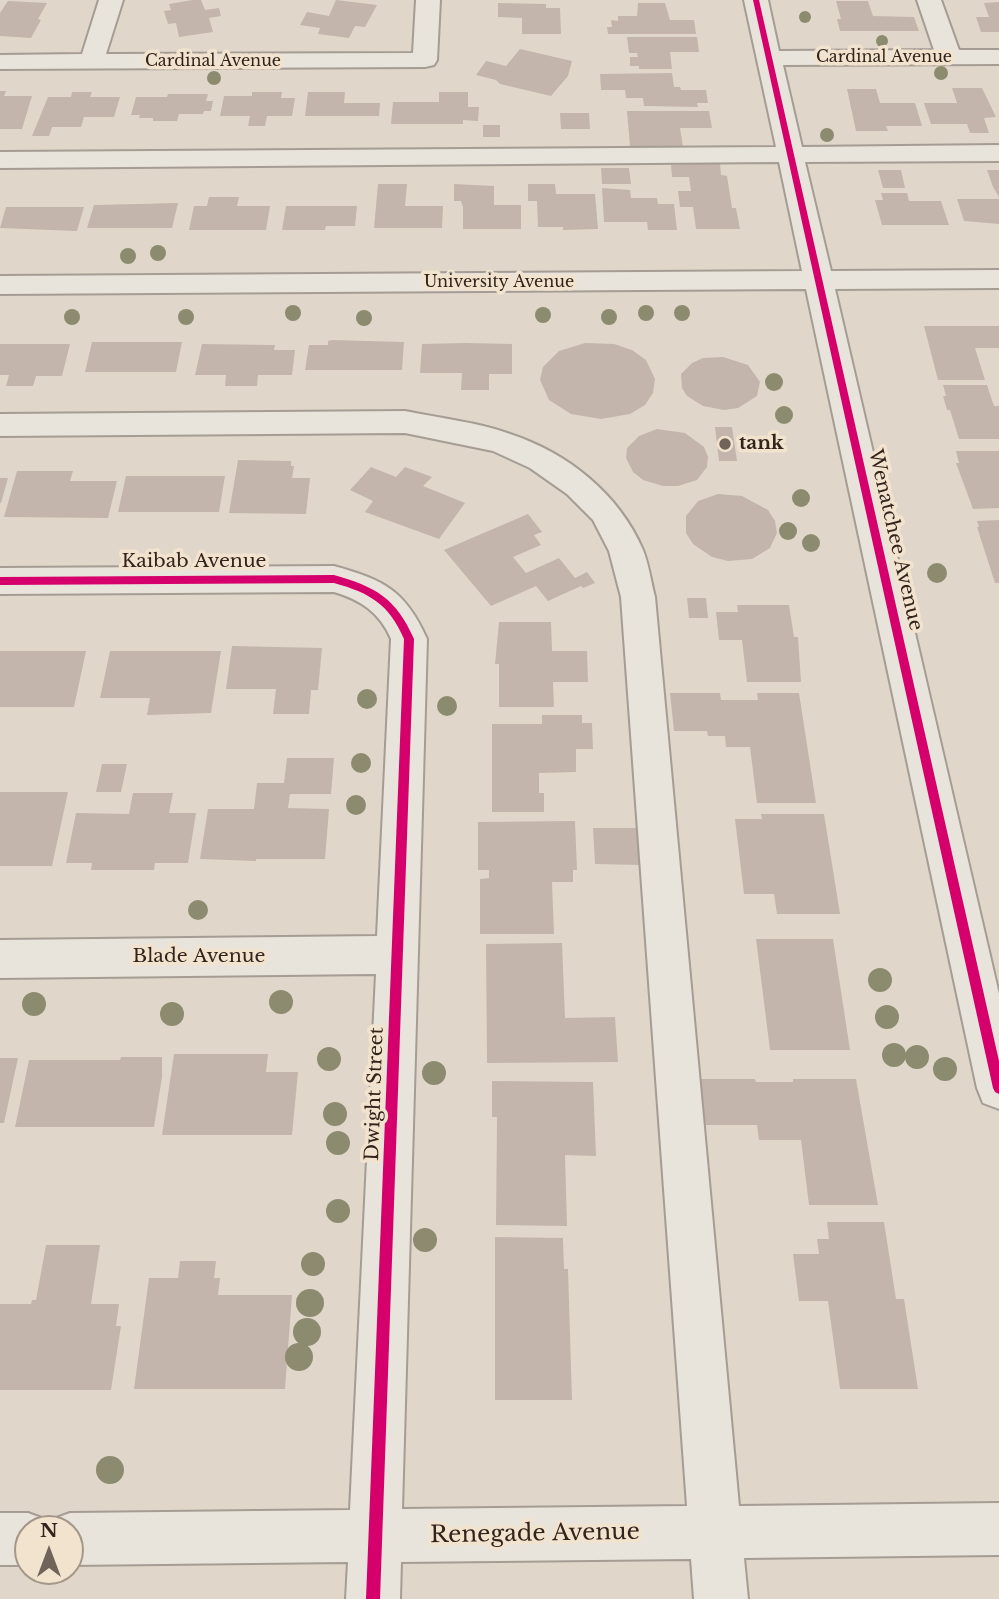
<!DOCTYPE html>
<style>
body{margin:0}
#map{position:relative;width:999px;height:1599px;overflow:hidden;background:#e0d7ca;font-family:"Libre Baskerville",serif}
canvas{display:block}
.north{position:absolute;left:14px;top:1515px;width:70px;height:70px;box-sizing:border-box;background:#f2e3cf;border:2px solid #a59788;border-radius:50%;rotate:0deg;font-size:19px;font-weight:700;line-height:28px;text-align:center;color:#32241d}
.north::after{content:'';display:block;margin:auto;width:24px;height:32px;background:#6f635a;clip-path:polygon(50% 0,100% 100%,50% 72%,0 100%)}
</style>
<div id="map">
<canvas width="999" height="1599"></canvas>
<div class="north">N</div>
</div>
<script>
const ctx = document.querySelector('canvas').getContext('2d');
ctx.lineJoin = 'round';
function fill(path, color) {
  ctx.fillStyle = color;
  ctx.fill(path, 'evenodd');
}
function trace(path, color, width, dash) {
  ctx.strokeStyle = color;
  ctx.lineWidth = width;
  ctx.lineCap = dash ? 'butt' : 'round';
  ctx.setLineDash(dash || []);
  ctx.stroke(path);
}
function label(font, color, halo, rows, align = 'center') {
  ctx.font = font + ' "Libre Baskerville",serif';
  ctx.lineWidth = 7;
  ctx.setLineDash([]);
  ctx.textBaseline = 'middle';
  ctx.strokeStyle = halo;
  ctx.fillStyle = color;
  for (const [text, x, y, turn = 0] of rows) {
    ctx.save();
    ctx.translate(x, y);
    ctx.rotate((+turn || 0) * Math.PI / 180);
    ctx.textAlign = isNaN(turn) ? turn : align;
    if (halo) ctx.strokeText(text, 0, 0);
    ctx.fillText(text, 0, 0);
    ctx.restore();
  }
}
fill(new Path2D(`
 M193 0H201L205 10 219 8 221 16 209 18 213 32 179 37 176 23 168 24 164 11 171 10 169 4Z
 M336 0 377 5 365 27 355 26 349 38 318 34 320 28 300 25 307 12 329 16Z
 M8 1 47 3 38 19 41 20 31 38 0 36V13Z
 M836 1H868L873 16 914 17 919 31H840L837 19H841Z
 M999 2V32H981L976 17H989L984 3Z
 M498 3 546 4V8H560L561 34H522V18L498 17Z
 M638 3H665L670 20H694L696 34H608L607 27H612L611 20 618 21V16H637Z
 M627 37H697L699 52H670L672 69H639V66H630V57H638L637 53H629Z
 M520 49 572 61 568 76 551 96 500 84 496 80 476 75 486 61 506 66Z
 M672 73 674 87H680L681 90H706L708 103H697L698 107 644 106 643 98H626L625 90H601L600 74Z
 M952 88H982L996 117 984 118 989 133H970L967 124H931L924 103H957Z
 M847 89H876L880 103H915L922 126H886L888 131H856Z
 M0 91H6L4 96H32L22 129H0Z
 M72 92H92L90 97H120L114 117H84L81 127H52L49 136H32L48 97H71Z
 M252 92H282L281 98H295L292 116H267L265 126H248L250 116H220L224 96H252Z
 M308 92H345L344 103H380L379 116H305Z
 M439 92H468V107H479L478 121 463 120V124H391L393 102H439Z
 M168 94H208L206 101H213L211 111H204L203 114H179L177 121H153V118H139L140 115H131L136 97H167Z
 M627 111H709L712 128H680L683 147H677V150L630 146Z
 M560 113H589L590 129H561Z
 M483 125H500V137H483Z
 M697 163H720L721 175 727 176 732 208H736L740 229H696L693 207H680L678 191H691L689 177H672L671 165Z
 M601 168H629L631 184H602Z
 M878 170H901L905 188H883Z
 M987 170H999V197L993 187Z
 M378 184H407L405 206H443L442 228H374Z
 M454 184 494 186V205H521V229H463V207L461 201H454Z
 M528 184H555L556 194H595L598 229 563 230V227H538L537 201H528Z
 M602 188 630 190 631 198H657L658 204H674L677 230H648L647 222H604Z
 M881 193H907L909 201H941L949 225H882L875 200H883Z
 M209 197H239L237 206H270L266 230H189L194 206H207Z
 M957 199H999V224L964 221Z
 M178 203 172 228H87L94 205Z
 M286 206H357L355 226H326L325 230H282Z
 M6 207H84L77 231 0 228Z
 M924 326H999V348H975L985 380H938Z
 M332 340 404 342 402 370H305L309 345H328V341Z
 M92 342H182L176 372H85Z
 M465 343 512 344V374H489V390H461L462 373H420L422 344Z
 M585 343 614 344 632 350 646 360 655 379 653 393 645 405 630 414 601 419 571 414 549 400 540 380 543 367 559 351Z
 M0 344H70L62 376H36L33 386H6L9 375H0Z
 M202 344 275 345 274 350H295L292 375H258L257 386H225L226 375H195Z
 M723 357 748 365 760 382 757 396 738 408 724 410 703 406 687 396 682 388 681 374 692 363 703 358Z
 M943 385H987L994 406H999V439H959L950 410H947L943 396H946Z
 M715 427H732L737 461H719Z
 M657 429 685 433 704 447 708 457 707 467 697 480 678 486H663L643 480 633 472 626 458 627 448 639 436Z
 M956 451H999V508L973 509 956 463H959Z
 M238 460 291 461V466H294L292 478H310L306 514 229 513Z
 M371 467 396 477 405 467 432 477 423 486 465 503 439 539 365 512 373 501 350 490Z
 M17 471H73L70 481H117L108 518 4 517Z
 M126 476H225L219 512H118Z
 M0 478H8L1 503H0Z
 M718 494 742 496 768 510 775 521 777 533 770 548 752 559 728 561 712 557 693 544 686 533V516L698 501Z
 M528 514 542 532 534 535 541 545 513 557 526 573 559 558 575 578 587 572 595 583 583 588 581 586 548 601 536 586 491 606 444 550Z
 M999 520V583H995L977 527H979L977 521Z
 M687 598H706L708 618H689Z
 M737 605H789L794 637H798L801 682H747L742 640H719L716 612H738Z
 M499 622H551L552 651H587L588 682H553L554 707H499V664H495Z
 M232 646 322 648 318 690H311L309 714H273L276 689H226Z
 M0 651H86L74 707H0Z
 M110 651H221L211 713 147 715 150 698H100Z
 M670 693H720L721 700H758L757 693H799L816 803H757L750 747H726L725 736H708L707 731H674Z
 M542 715H582V723H592L593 749H576V772L539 773V793H544V812H492V724H542Z
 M287 758H334L331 794H290L288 808 329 809 325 859H256V861L200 859 208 809H254L257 783H284Z
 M102 764H127L121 792H96Z
 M0 792H68L52 866H0Z
 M133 793H173L169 813H196L188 863H155L154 870H91L92 863H66L76 813 129 814Z
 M761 814H824L840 914H777L774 894H744L735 819H762Z
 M575 821 577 870H573V882H552L554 934H480V879L489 878V870H478V822Z
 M593 828H639L641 865 595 864Z
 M756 939H833L850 1050H770Z
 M562 943 565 1018 615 1017 618 1062 487 1063 486 944Z
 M174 1054H268L266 1072H298L292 1135H162Z
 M121 1057H162V1077L154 1127H15L29 1060H120Z
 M0 1058H18L4 1123H0Z
 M699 1079H755L756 1082H793V1079H856L878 1205H809L801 1140H759L757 1125H704Z
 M492 1081 593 1082 596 1156 565 1155 567 1226 496 1225 497 1117H492Z
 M827 1222H884L896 1299H904L918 1389H840L828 1301H799L793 1254H819L817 1239H829Z
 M495 1237 563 1238 564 1269H568L572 1400H495Z
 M46 1245H100L91 1304H119L116 1326H121L111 1390H0V1304H31L32 1300H36Z
 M180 1261H216L214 1278H220L218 1295H292L285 1389H134L149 1278H178Z`), '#c3b5ab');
const minor = new Path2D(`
 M99 0H123L106 54 413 53 416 0H440L437 60 434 65 425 67 0 69V55L82 54Z
 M744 0H768L779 51 934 50 917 0H941L959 50H999V64L783 65 802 147 999 145V161L805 162 831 271 999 270V288L835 289 999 994V1109L983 1103 977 1088 806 289 0 294V276L802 271 779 162 0 168V152L776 147Z
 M405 411C439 418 477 422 510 434 568 453 619 494 643 550 649 565 651 582 655 597L739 1506 999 1503V1555L744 1558 748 1599H694L691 1559 401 1562 400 1599H346L348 1562 70 1565V1529H28V1565H0V1513H28L47 1520 49 1526 51 1520 70 1513 350 1510 376 974 0 978V940L377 936 391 639C380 613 361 600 334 592L0 594V568L334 566C384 580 405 590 427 639L402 1509 687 1506 621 597 609 551 593 520 567 494 530 468 493 451 405 433 0 436V414Z`);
trace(minor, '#a59c94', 4);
fill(minor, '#e8e3db');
fill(new Path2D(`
 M753 0H759L999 1061V1094L995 1092 993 1088Z
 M334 575C376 587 396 598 414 639L380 1599H366L404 639C389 604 370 593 334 583L0 585V577Z`), '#d6006c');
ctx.fillStyle = '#8d8b6f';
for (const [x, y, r] of [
 [805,17,6],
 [882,41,6],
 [941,73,7],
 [214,78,7],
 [827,135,7],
 [158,253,8],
 [128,256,8],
 [293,313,8],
 [646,313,8],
 [682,313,8],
 [543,315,8],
 [72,317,8],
 [186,317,8],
 [609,317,8],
 [364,318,8],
 [774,382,9],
 [784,415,9],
 [801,498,9],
 [788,531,9],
 [811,543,9],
 [937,573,10],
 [367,699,10],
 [447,706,10],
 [361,763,10],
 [356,805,10],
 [198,910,10],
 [880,980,12],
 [281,1002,12],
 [34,1004,12],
 [172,1014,12],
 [887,1017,12],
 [894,1055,12],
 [917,1057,12],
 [329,1059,12],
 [945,1069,12],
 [434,1073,12],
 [335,1114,12],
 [338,1143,12],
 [338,1211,12],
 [425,1240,12],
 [313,1264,12],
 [310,1303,14],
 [307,1332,14],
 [299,1357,14],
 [110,1470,14]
]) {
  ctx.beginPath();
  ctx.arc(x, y, r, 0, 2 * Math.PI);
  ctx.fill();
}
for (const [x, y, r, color] of [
 [725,444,7,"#6f635a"]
]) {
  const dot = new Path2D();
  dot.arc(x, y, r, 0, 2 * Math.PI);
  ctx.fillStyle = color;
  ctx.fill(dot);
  trace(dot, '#f2e3cf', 2.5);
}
label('16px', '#32241d', '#f2e3cf', [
 ["Cardinal Avenue",884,57],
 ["Cardinal Avenue",213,61],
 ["University Avenue",499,282]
]);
label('bold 19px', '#32241d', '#f2e3cf', [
 ["tank",739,444]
], 'left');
label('19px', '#32241d', '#f2e3cf', [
 ["Wenatchee Avenue",895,540,77],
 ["Kaibab Avenue",194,562],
 ["Blade Avenue",199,957],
 ["Dwight Street",375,1094,-88]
]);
label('23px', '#32241d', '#f2e3cf', [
 ["Renegade Avenue",535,1534,-1]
]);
</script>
